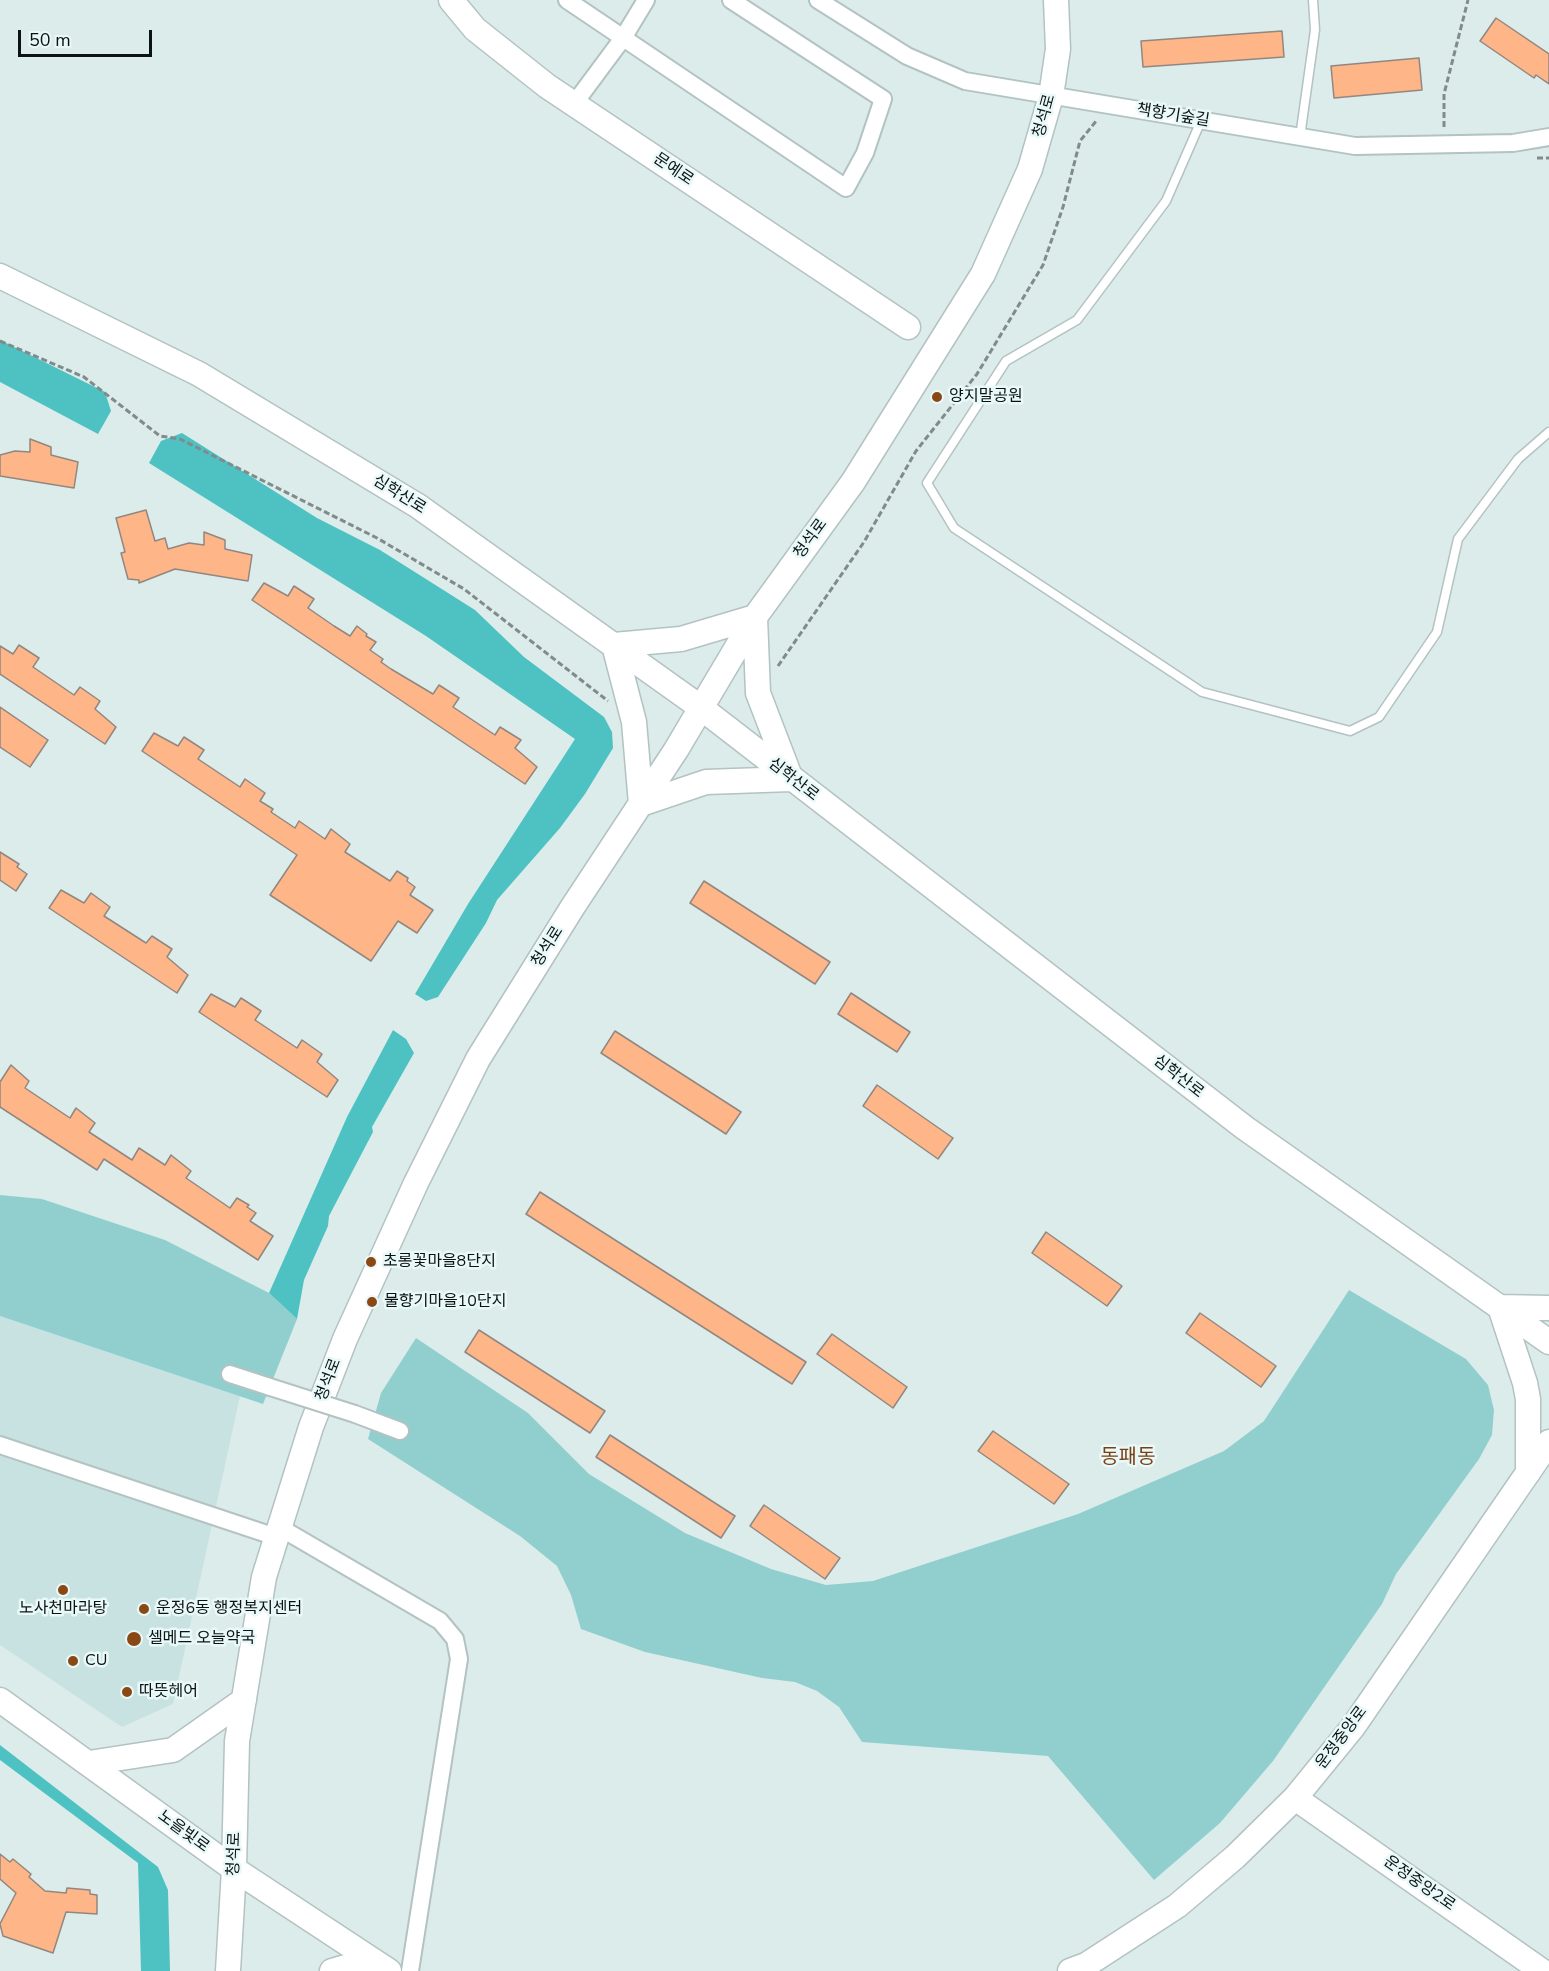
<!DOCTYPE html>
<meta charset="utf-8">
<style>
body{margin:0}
#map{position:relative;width:1549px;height:1971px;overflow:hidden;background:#dceceb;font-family:"Nunito Sans",sans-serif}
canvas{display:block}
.scale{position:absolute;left:18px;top:30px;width:134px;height:27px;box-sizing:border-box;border:3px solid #0d1313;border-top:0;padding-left:8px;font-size:18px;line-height:21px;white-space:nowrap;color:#0d1313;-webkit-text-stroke:4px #e9f9f9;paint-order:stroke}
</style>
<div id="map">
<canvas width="1549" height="1971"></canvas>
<div class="scale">50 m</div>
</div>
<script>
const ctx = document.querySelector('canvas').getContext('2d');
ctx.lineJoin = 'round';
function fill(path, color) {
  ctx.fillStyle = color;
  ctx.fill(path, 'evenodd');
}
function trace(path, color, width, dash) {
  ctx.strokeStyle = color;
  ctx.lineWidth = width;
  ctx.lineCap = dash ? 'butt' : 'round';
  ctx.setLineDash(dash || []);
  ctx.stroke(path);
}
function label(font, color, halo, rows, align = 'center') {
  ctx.font = font + ' "Nunito Sans","Noto Sans KR",sans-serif';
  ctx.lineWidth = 5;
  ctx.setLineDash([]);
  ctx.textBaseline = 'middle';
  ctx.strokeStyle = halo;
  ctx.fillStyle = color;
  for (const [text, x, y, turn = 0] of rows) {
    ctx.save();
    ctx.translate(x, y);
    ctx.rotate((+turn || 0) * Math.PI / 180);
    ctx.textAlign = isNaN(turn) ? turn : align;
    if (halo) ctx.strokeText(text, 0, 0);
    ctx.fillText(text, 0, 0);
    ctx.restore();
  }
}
fill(new Path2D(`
 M0 1316 240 1396 173 1704 122 1727 0 1645Z`), '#c8e2e1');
fill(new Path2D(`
 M0 1195 42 1199 165 1240 269 1293 297 1319 263 1404 0 1316Z
 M1349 1290 1466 1359 1488 1385 1494 1410 1492 1435 1479 1459 1396 1574 1382 1604 1273 1761 1220 1823 1154 1880 1048 1756 862 1742 839 1707 817 1691 795 1682 762 1678 645 1652 581 1629 571 1595 557 1566 520 1536 368 1439 381 1393 416 1338 528 1413 589 1474 685 1533 771 1569 826 1585 873 1581 1078 1514 1224 1451 1264 1421Z`), '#91cfcf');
fill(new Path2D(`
 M0 340 105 392 111 411 98 434 0 382Z
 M182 433 317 518 380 550 475 610 524 657 604 717 612 732 613 748 585 794 560 828 497 900 486 923 438 997 426 1001 415 994 468 904 575 739 426 636 149 463 161 441Z
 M393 1030 406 1039 414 1053 372 1127 373 1132 329 1216 328 1226 304 1280 297 1319 269 1293 347 1117Z
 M0 1745 158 1867 168 1890 170 1971H141L138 1863 0 1760Z`), '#4ec2c2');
const building = new Path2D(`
 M1496 18 1549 54V84L1536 75 1534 78 1480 41Z
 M1282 31 1284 57 1143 67 1141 41Z
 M1419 58 1422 90 1334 98 1331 66Z
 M30 439 51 447V455L78 462 74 488 0 476V455L15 451 30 452Z
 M146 510 155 541 165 538 168 549 189 543 204 545V532L225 540V549L252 555 248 581 175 569 139 583V580L128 579 121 553 125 552 116 518Z
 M264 583 288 596 294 586 314 599 308 608 334 626 350 636 357 626 367 634 366 636 376 642 370 650 383 659 381 662 391 669 433 694 439 685 459 698 453 707 495 735 500 727 521 740 515 748 537 767 525 784 252 600Z
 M19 645 39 658 33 667 74 695 80 687 100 701 95 709 116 727 105 744 0 674V646L13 654Z
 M0 707 48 740 30 767 0 747Z
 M154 733 178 746 184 737 204 750 198 759 240 787 245 779 265 793 260 801 273 809 271 812 295 828 299 821 325 839 331 829 350 844 345 852 390 881 397 871 408 878 407 881 415 887 410 895 433 910 417 933 398 921 371 961 270 895 297 855 142 751Z
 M0 852 19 864 17 867 27 874 16 891 0 880Z
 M704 881 830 962 815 984 690 903Z
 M61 890 84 903 91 893 110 907 104 916 146 943 152 936 172 949 167 957 188 975 177 993 49 908Z
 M851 993 910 1032 897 1052 838 1014Z
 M211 994 235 1007 241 998 261 1011 255 1020 297 1048 302 1040 322 1054 317 1062 338 1080 327 1097 199 1012Z
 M615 1031 741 1112 726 1134 601 1053Z
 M11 1065 29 1081 25 1088 70 1118 76 1108 95 1123 89 1132 132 1160 139 1148 165 1165 171 1155 191 1171 186 1178 230 1208 237 1198 249 1205 247 1207 256 1213 250 1221 273 1236 258 1260 104 1159 97 1170 0 1107V1082Z
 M877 1085 953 1138 938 1159 863 1106Z
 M540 1192 806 1362 792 1384 526 1214Z
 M1046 1232 1122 1286 1107 1306 1032 1253Z
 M1200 1313 1276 1366 1261 1387 1186 1333Z
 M479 1330 605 1411 590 1433 465 1352Z
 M832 1334 907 1387 893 1408 817 1354Z
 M993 1431 1069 1484 1054 1504 978 1451Z
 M610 1435 735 1516 721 1538 596 1457Z
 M764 1505 840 1558 825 1579 750 1526Z
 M0 1854 10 1862 13 1859 31 1874 29 1877 45 1891 66 1893 67 1888 90 1890V1894L97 1895V1914L66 1912 53 1953 3 1936 0 1924 16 1893 0 1879Z`);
fill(building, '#feb688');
trace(building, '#928780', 1.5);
const lane = new Path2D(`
 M1201 121 1166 201 1077 320 1006 361 927 483 954 528 1202 692 1350 731 1379 717 1437 632 1458 539 1518 459 1549 432
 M1300 137 1315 30 1313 0`);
const street = new Path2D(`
 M567 0 846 188 865 153 883 99 731 0
 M818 0 907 56 965 81 1355 146 1513 143 1549 137
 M574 104 623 38 646 0
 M230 1374 270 1387
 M355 1414 400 1431
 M0 1445 276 1537
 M279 1527 440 1621 455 1639 459 1659 410 1971`);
const secondary = new Path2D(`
 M451 0 475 29 547 86 908 327
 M0 276 199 374 418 506 700 707 1245 1128 1549 1342
 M755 617 758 693 791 779 706 782 641 804 634 722 614 645 681 639Z
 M1528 1473V1399L1525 1383 1500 1307 1549 1308
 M0 1700 234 1869 389 1971
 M89 1763 173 1750 244 1700
 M1295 1798 1542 1971
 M228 1971 234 1869 237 1741 264 1577 311 1427 345 1339 416 1183 478 1059 572 908 676 750 755 617 853 482 983 274 1030 169 1051 96 1058 49 1056 0
 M332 1971 370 1960
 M1070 1971 1086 1965 1177 1906 1235 1857 1295 1798 1353 1727 1549 1442`);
trace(lane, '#b3c2c2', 11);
trace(street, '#b3c2c2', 20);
trace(secondary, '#b3c2c2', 27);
trace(new Path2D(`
 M1444 127V94L1468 0
 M1537 158H1549
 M0 341 84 377 160 436 180 439 377 538 464 589 608 701
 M778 666 864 542 916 451 977 374 1043 265 1063 207 1080 141 1097 120`), '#808b8b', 3, [6, 3]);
trace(lane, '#fff', 8);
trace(street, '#fff', 16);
trace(secondary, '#fff', 24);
const streetBridge = new Path2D(`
 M270 1387 355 1414`);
trace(streetBridge, '#b3c2c2', 20, []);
trace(streetBridge, '#fff', 16);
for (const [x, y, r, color] of [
 [937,397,6,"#894814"],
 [371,1262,6,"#894814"],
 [372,1302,6,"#894814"],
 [63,1590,6,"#894814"],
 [144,1609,6,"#894814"],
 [134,1639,8,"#894814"],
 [73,1661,6,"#894814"],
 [127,1692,6,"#894814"]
]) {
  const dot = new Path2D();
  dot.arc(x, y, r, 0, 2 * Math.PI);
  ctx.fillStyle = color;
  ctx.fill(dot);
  trace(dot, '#e9f9f9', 2);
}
label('16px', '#0d1313', '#e9f9f9', [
 ["청석로",1045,116,-75],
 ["책향기숲길",1173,116,9],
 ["문예로",673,170,34],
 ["심학산로",399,495,32],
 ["청석로",811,539,-54],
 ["심학산로",793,780,38],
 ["청석로",548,947,-58],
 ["심학산로",1178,1077,38],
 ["청석로",329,1380,-69],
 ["운정중앙로",1342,1738,-53],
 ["노을빛로",183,1832,36],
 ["청석로",235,1854,-88],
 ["운정중앙2로",1419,1884,35]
]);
label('16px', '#0d1313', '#e9f9f9', [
 ["양지말공원",949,397],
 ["초롱꽃마을8단지",383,1262],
 ["물향기마을10단지",384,1302],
 ["노사천마라탕",63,1609,"center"],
 ["운정6동 행정복지센터",156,1609],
 ["셀메드 오늘약국",148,1639],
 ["CU",85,1661],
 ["따뜻헤어",139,1692]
], 'left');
label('20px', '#7b4011', '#e9f9f9', [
 ["동패동",1128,1458]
]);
</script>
